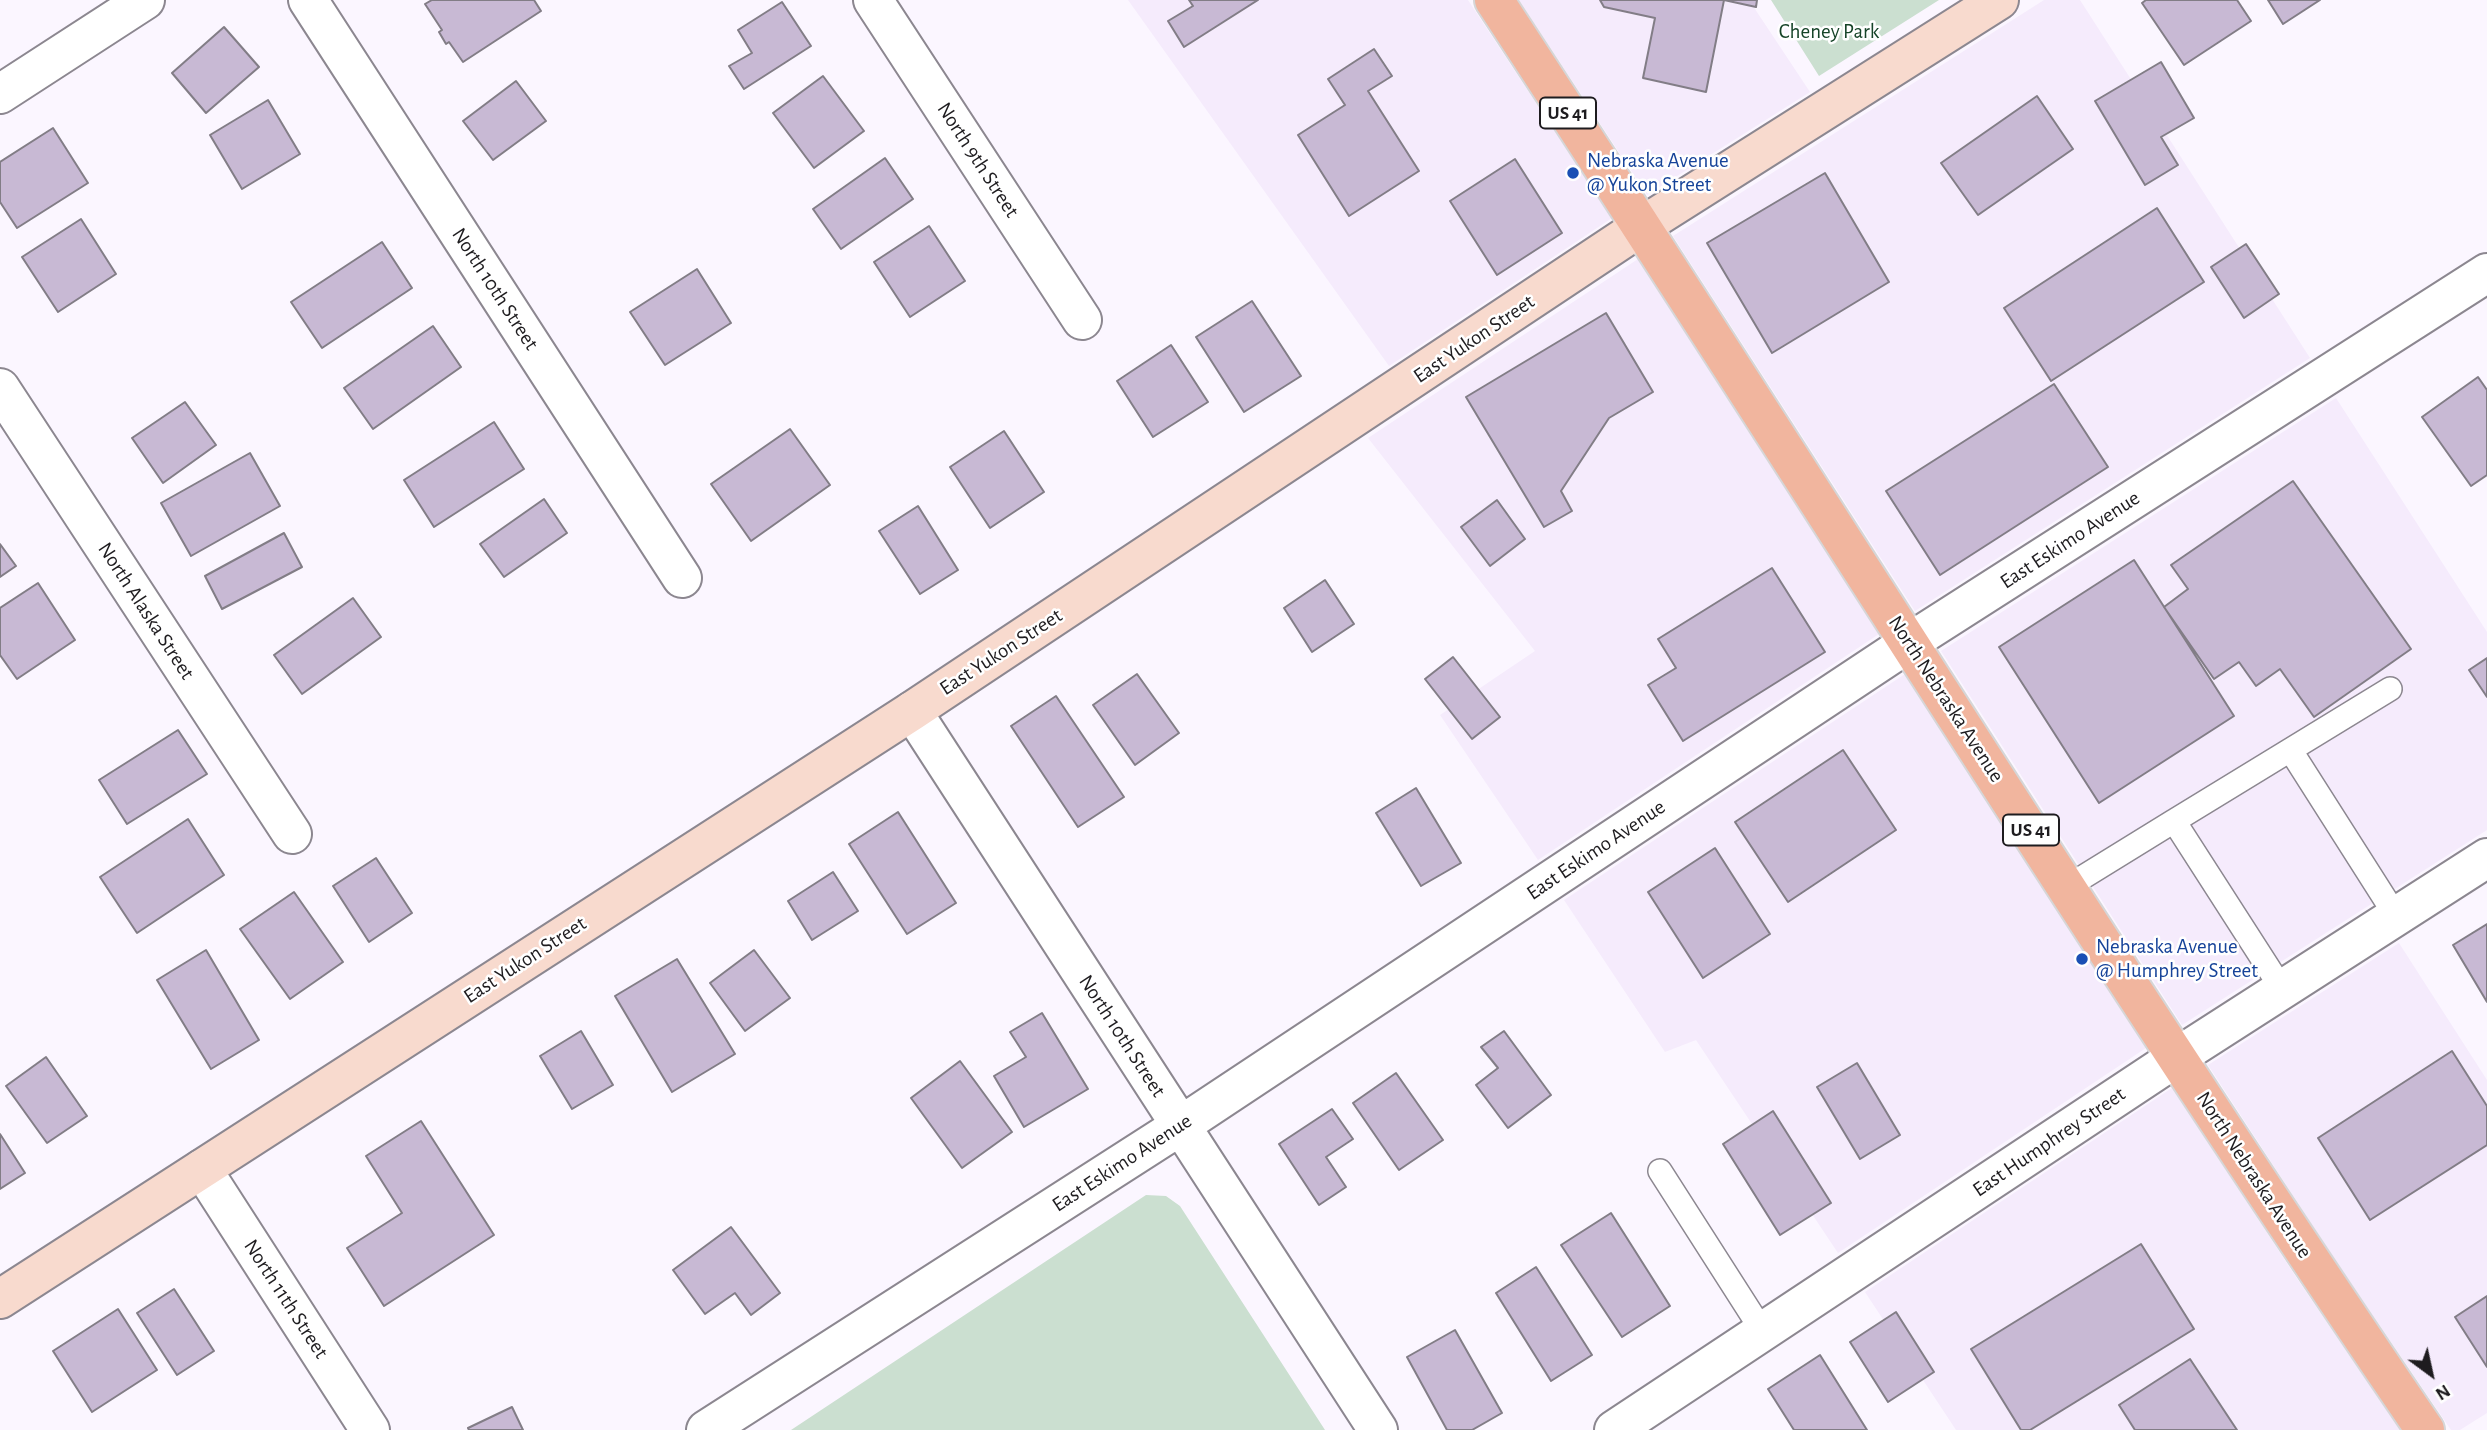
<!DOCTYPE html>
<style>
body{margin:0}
#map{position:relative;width:2487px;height:1430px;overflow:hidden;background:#fbf6ff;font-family:"Alegreya Sans",sans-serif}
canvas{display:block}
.north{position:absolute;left:2396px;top:1339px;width:70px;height:70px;-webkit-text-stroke:5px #fff;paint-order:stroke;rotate:147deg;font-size:19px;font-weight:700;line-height:28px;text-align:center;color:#1e1c1f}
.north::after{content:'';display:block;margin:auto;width:24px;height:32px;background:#1e1c1f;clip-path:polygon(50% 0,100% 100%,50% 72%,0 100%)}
</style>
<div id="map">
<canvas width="2487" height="1430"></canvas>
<div class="north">N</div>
</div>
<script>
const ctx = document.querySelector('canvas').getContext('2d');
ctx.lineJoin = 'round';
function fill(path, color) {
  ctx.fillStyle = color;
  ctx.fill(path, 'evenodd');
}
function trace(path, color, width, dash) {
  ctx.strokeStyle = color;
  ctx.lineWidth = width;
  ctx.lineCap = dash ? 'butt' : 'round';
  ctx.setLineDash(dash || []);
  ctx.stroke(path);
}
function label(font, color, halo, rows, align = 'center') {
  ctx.font = font + ' "Alegreya Sans",sans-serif';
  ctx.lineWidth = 5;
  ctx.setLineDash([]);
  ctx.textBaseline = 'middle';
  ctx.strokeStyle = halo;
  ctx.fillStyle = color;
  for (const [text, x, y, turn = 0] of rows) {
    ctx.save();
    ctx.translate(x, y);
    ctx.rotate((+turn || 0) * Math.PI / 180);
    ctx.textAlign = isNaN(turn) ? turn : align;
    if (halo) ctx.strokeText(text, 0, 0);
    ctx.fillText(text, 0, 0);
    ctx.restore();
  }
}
fill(new Path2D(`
 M1128 0H1468L1612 218 1389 366Z
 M1519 0H1749L1810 92 1647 195Z
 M2044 0H2080L2310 358 1915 611 1673 236Z
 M1638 259 1879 634 1538 860 1440 715 1535 651 1368 438Z
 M2336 398 2487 632V830L2182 1025 1941 651Z
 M1905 674 2146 1048 1838 1253 1696 1040 1665 1052 1564 900Z
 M2399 943 2487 1080V1413L2460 1430H2451L2331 1254 2208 1065Z
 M2172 1088 2296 1277 2400 1430H1956L1865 1292Z`), '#f5ebfc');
fill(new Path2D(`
 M1771 0H1939L1819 76Z
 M1146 1195 1166 1196 1180 1206 1325 1430H791Z`), '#cbdfd0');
const building = new Path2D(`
 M432 0H534L541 11 463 62 449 42 446 44 439 32 442 30 425 4Z
 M1189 0H1258L1184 47 1168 21 1193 6Z
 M1600 0H1724L1706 92 1643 78 1655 18 1604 7Z
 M1724 0H1757L1756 7Z
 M2146 0H2237L2251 21 2184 65 2142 3Z
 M2268 0H2320L2283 24Z
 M782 2 811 46 744 89 729 66 752 53 738 30Z
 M224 27 259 67 206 113 172 73Z
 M1374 49 1392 76 1368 91 1419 171 1349 216 1298 135 1345 105 1328 79Z
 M2161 62 2194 118 2161 137 2178 165 2145 185 2095 101Z
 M823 76 864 131 814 168 773 113Z
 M516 81 546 121 493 160 463 121Z
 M2037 96 2073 149 1978 215 1941 163Z
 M268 100 300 154 242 189 210 135Z
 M53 128 88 183 17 228 0 202V162Z
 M885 158 913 199 841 249 813 209Z
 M1515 159 1562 233 1497 275 1450 201Z
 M1825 173 1889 282 1772 353 1707 243Z
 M2157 208 2204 282 2051 381 2004 308Z
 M81 219 116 274 58 312 22 257Z
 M929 226 965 281 910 317 874 262Z
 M382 242 412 288 322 348 291 302Z
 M2246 244 2279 294 2244 318 2211 267Z
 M697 269 731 323 665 365 630 312Z
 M1252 301 1301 376 1244 412 1196 337Z
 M1606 313 1653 392 1609 418 1561 491 1572 511 1544 527 1466 397Z
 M433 326 461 367 373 429 344 388Z
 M1171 345 1208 402 1153 437 1117 381Z
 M2478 377 2487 390V475L2471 486 2422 417Z
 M2054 384 2108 467 1940 575 1886 491Z
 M185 402 216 445 163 483 132 438Z
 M494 422 524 469 434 527 404 480Z
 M790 429 830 485 751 541 711 484Z
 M1004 431 1044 492 990 528 950 467Z
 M250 453 280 506 191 556 161 503Z
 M2293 481 2411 649 2314 717 2280 669 2256 686 2239 662 2214 679 2164 607 2188 589 2171 565Z
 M544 499 567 533 504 577 480 544Z
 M1497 500 1525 539 1490 566 1461 527Z
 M918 506 958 570 920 594 879 531Z
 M284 533 302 567 222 609 205 576Z
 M0 544 16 566 0 577Z
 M2134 560 2234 716 2099 803 1999 647Z
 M1772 568 1825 652 1683 741 1648 685 1676 668 1658 639Z
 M1325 580 1354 624 1312 652 1284 608Z
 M38 583 75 640 17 679 0 655V608Z
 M353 598 381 637 302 694 274 655Z
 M1453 657 1500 717 1472 739 1425 679Z
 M2487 658V697L2469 670Z
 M1137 674 1179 733 1135 765 1093 705Z
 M1056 696 1124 797 1078 827 1011 726Z
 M178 730 207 774 127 824 99 780Z
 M1843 750 1896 830 1788 902 1735 822Z
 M1416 788 1461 863 1421 886 1376 813Z
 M898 812 956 903 907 934 849 844Z
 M188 819 224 875 137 933 100 877Z
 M1715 848 1770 934 1703 978 1648 892Z
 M376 858 412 913 369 942 333 886Z
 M833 872 858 911 812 940 788 901Z
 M294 892 343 962 290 999 240 929Z
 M2487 924V1002L2453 945Z
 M206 950 259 1040 211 1069 157 980Z
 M754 950 790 998 745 1031 710 983Z
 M677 959 735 1054 672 1092 615 996Z
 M1042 1013 1088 1089 1024 1127 994 1076 1026 1057 1010 1032Z
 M581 1031 613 1085 572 1109 540 1056Z
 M1504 1031 1551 1095 1508 1128 1476 1085 1498 1068 1481 1047Z
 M2452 1051 2487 1106V1145L2370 1220 2318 1138Z
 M46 1057 87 1116 47 1143 6 1086Z
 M960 1061 1012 1132 962 1168 911 1098Z
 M1857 1063 1900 1135 1860 1159 1817 1087Z
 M1396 1073 1443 1140 1399 1170 1353 1103Z
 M1332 1109 1353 1139 1326 1157 1346 1187 1319 1205 1279 1144Z
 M1773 1111 1831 1203 1780 1235 1723 1144Z
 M421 1121 494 1235 384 1306 347 1248 402 1213 366 1156Z
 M0 1134 25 1173 0 1189Z
 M1611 1213 1670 1306 1622 1337 1561 1245Z
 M731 1227 780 1293 751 1315 735 1293 705 1314 673 1270Z
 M2141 1244 2194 1329 2030 1430H2021L1971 1349Z
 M1536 1267 1592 1355 1551 1381 1496 1293Z
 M174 1289 214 1351 177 1375 137 1313Z
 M2487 1296V1367L2455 1317Z
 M118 1309 157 1370 92 1412 53 1351Z
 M1896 1312 1934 1372 1888 1402 1850 1342Z
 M1455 1330 1502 1413 1472 1430H1447L1407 1357Z
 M1820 1355 1867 1430H1794L1768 1389Z
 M2190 1359 2237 1430H2135L2119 1405Z
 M512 1407 523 1430H469L468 1428Z`);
fill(building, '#c8b9d4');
trace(building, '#827d86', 2);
const lane = new Path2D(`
 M2291 751 2396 916
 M2174 821 2390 689
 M2067 887 2174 821 2282 989
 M1660 1171 1763 1332`);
const street = new Path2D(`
 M308 0 682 578
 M873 0 1082 320
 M0 94 145 0
 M0 388 292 834
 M912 711 1378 1430
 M202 1169 370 1430
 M706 1430 1180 1126 1910 642 2487 273
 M1614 1430 2177 1057 2487 858`);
const secondary = new Path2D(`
 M0 1299 912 711 1642 226 1999 0`);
const primary = new Path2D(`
 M1494 0C1806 476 2105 960 2425 1430`);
trace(lane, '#8c8790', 26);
trace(street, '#8c8790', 42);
trace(secondary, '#8c8790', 42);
trace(primary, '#d6d6d7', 42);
trace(lane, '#fff', 23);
trace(street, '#fff', 38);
trace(secondary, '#f8dace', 38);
trace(primary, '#f1b59e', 38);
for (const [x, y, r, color] of [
 [1573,173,7,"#1a4fb4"],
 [2082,959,7,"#1a4fb4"]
]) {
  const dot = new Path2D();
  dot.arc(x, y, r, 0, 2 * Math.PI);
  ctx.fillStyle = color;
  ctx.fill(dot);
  trace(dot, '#fff', 2.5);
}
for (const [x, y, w] of [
 [1568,113,56],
 [2031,830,56]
]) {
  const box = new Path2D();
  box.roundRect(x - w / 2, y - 15.5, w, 31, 5);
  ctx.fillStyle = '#fff';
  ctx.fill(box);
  trace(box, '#1e1c1f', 2);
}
label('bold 19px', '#1e1c1f', null, [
 ["US 41",1568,113],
 ["US 41",2031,830]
]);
label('21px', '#164428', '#fff', [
 ["Cheney Park",1829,32]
]);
label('21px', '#1e1c1f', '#fff', [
 ["North 9th Street",978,160,57],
 ["North 10th Street",495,289,57],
 ["East Yukon Street",1474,339,-34],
 ["East Eskimo Avenue",2070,540,-33],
 ["North Alaska Street",146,611,57],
 ["East Yukon Street",1001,652,-33],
 ["North Nebraska Avenue",1946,699,57],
 ["East Eskimo Avenue",1596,850,-34],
 ["East Yukon Street",525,960,-33],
 ["North 10th Street",1122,1036,57],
 ["East Humphrey Street",2049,1142,-34],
 ["East Eskimo Avenue",1122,1163,-33],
 ["North Nebraska Avenue",2254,1175,57],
 ["North 11th Street",286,1299,57]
]);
label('21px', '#164399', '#fff', [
 ["Nebraska Avenue",1587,161],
 ["@ Yukon Street",1587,185],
 ["Nebraska Avenue",2096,947],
 ["@ Humphrey Street",2096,971]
], 'left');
</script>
